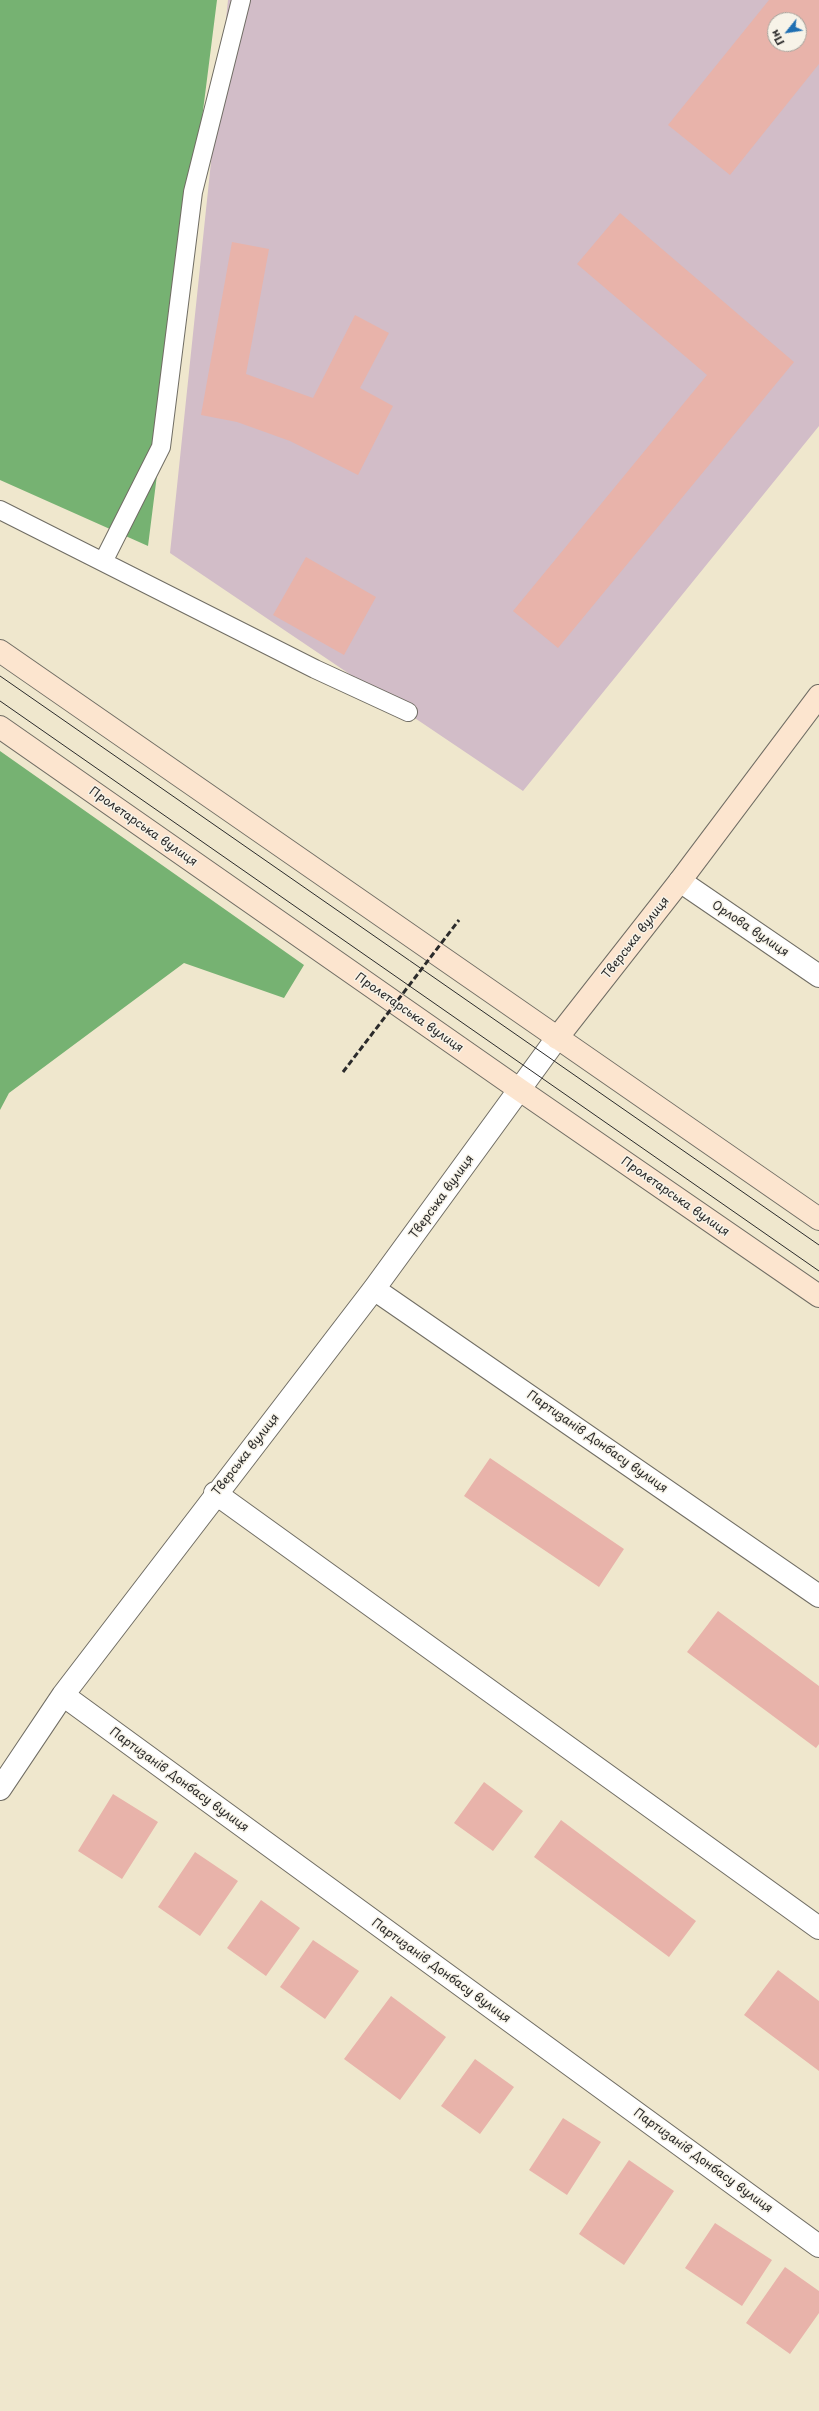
<!DOCTYPE html>
<meta charset="utf-8">
<style>
body{margin:0}
#map{position:relative;width:819px;height:2411px;overflow:hidden;background:#efe7cd;font-family:"Playpen Sans",sans-serif}
canvas{display:block}
.north{position:absolute;left:767px;top:12px;width:40px;height:40px;box-sizing:border-box;background:#f7f3e8;border:1px solid #a5a39c;border-radius:50%;rotate:240deg;font-size:11px;font-weight:700;line-height:16px;text-align:center;color:#2b2b2b}
.north::after{content:'';display:block;margin:auto;width:14px;height:18px;background:#1f6fb2;clip-path:polygon(50% 0,100% 100%,50% 72%,0 100%)}
</style>
<div id="map">
<canvas width="819" height="2411"></canvas>
<div class="north">Пн</div>
</div>
<script>
const ctx = document.querySelector('canvas').getContext('2d');
ctx.lineJoin = 'round';
function fill(path, color) {
  ctx.fillStyle = color;
  ctx.fill(path, 'evenodd');
}
function trace(path, color, width, dash) {
  ctx.strokeStyle = color;
  ctx.lineWidth = width;
  ctx.lineCap = dash ? 'butt' : 'round';
  ctx.setLineDash(dash || []);
  ctx.stroke(path);
}
function label(font, color, halo, rows, align = 'center') {
  ctx.font = font + ' "Playpen Sans",sans-serif';
  ctx.lineWidth = 3;
  ctx.setLineDash([]);
  ctx.textBaseline = 'middle';
  ctx.strokeStyle = halo;
  ctx.fillStyle = color;
  for (const [text, x, y, turn = 0] of rows) {
    ctx.save();
    ctx.translate(x, y);
    ctx.rotate((+turn || 0) * Math.PI / 180);
    ctx.textAlign = isNaN(turn) ? turn : align;
    if (halo) ctx.strokeText(text, 0, 0);
    ctx.fillText(text, 0, 0);
    ctx.restore();
  }
}
fill(new Path2D(`
 M228 0H819V426L523 791 170 553ZM775 20H799V44H775Z`), '#d2bdc8');
fill(new Path2D(`
 M0 0H217L148 546 0 480Z
 M0 751 304 965 284 998 184 963 9 1093 0 1110Z`), '#76b272');
fill(new Path2D(`
 M769 0H819V64L730 175 668 125ZM775 20H799V44H775Z
 M620 213 794 362 558 648 513 611 707 375 577 264Z
 M232 242 269 249 246 374 313 398 355 315 389 333 360 388 393 406 358 475 290 441 237 422 201 415Z
 M306 557 376 597 344 655 273 615Z
 M490 1458 624 1549 599 1587 464 1496Z
 M718 1611 819 1686V1744L816 1748 687 1652Z
 M484 1782 523 1811 493 1851 454 1823Z
 M113 1794 158 1822 122 1879 78 1851Z
 M561 1820 696 1921 669 1957 534 1857Z
 M195 1852 238 1881 200 1936 158 1907Z
 M261 1900 300 1928 266 1976 227 1948Z
 M313 1940 359 1971 325 2019 280 1987Z
 M778 1970 819 2001V2071L744 2015Z
 M391 1996 446 2037 400 2100 344 2059Z
 M475 2059 514 2087 480 2134 441 2106Z
 M563 2118 601 2142 567 2195 529 2170Z
 M629 2160 674 2191 624 2265 579 2234Z
 M715 2223 772 2260 742 2306 685 2268Z
 M785 2267 819 2291V2313L790 2354 746 2323Z`), '#e8b3aa');
const lane = new Path2D(`
 M0 510 315 669 408 712
 M103 562 161 447 193 192 241 0`);
const street = new Path2D(`
 M680 881 819 976
 M374 1289 819 1596
 M215 1493 819 1928
 M63 1695 819 2246
 M0 1789 63 1695 374 1289 557 1038`);
const secondary = new Path2D(`
 M0 651 819 1219
 M0 727 520 1090 819 1296
 M557 1038 680 881 819 696`);
trace(lane, '#706d64', 20);
trace(street, '#706d64', 24);
trace(secondary, '#706d64', 24);
trace(lane, '#fff', 18);
trace(street, '#fff', 22);
trace(secondary, '#fce5cf', 22);
trace(new Path2D(`
 M0 676 819 1245
 M0 701 819 1271`), '#2b2b2b', 1);
trace(new Path2D(`
 M343 1072 459 920`), '#2b2b2b', 3, [6, 3]);
label('12px', '#2b2b2b', '#f7f3e8', [
 ["Пролетарська вулиця",143,827,35],
 ["Орлова вулиця",750,929,34],
 ["Тверська вулиця",636,938,-52],
 ["Пролетарська вулиця",409,1013,35],
 ["Тверська вулиця",442,1197,-54],
 ["Пролетарська вулиця",675,1197,35],
 ["Партизанів Донбасу вулиця",597,1442,35],
 ["Тверська вулиця",246,1455,-52],
 ["Партизанів Донбасу вулиця",179,1780,36],
 ["Партизанів Донбасу вулиця",441,1971,36],
 ["Партизанів Донбасу вулиця",703,2161,36]
]);
</script>
